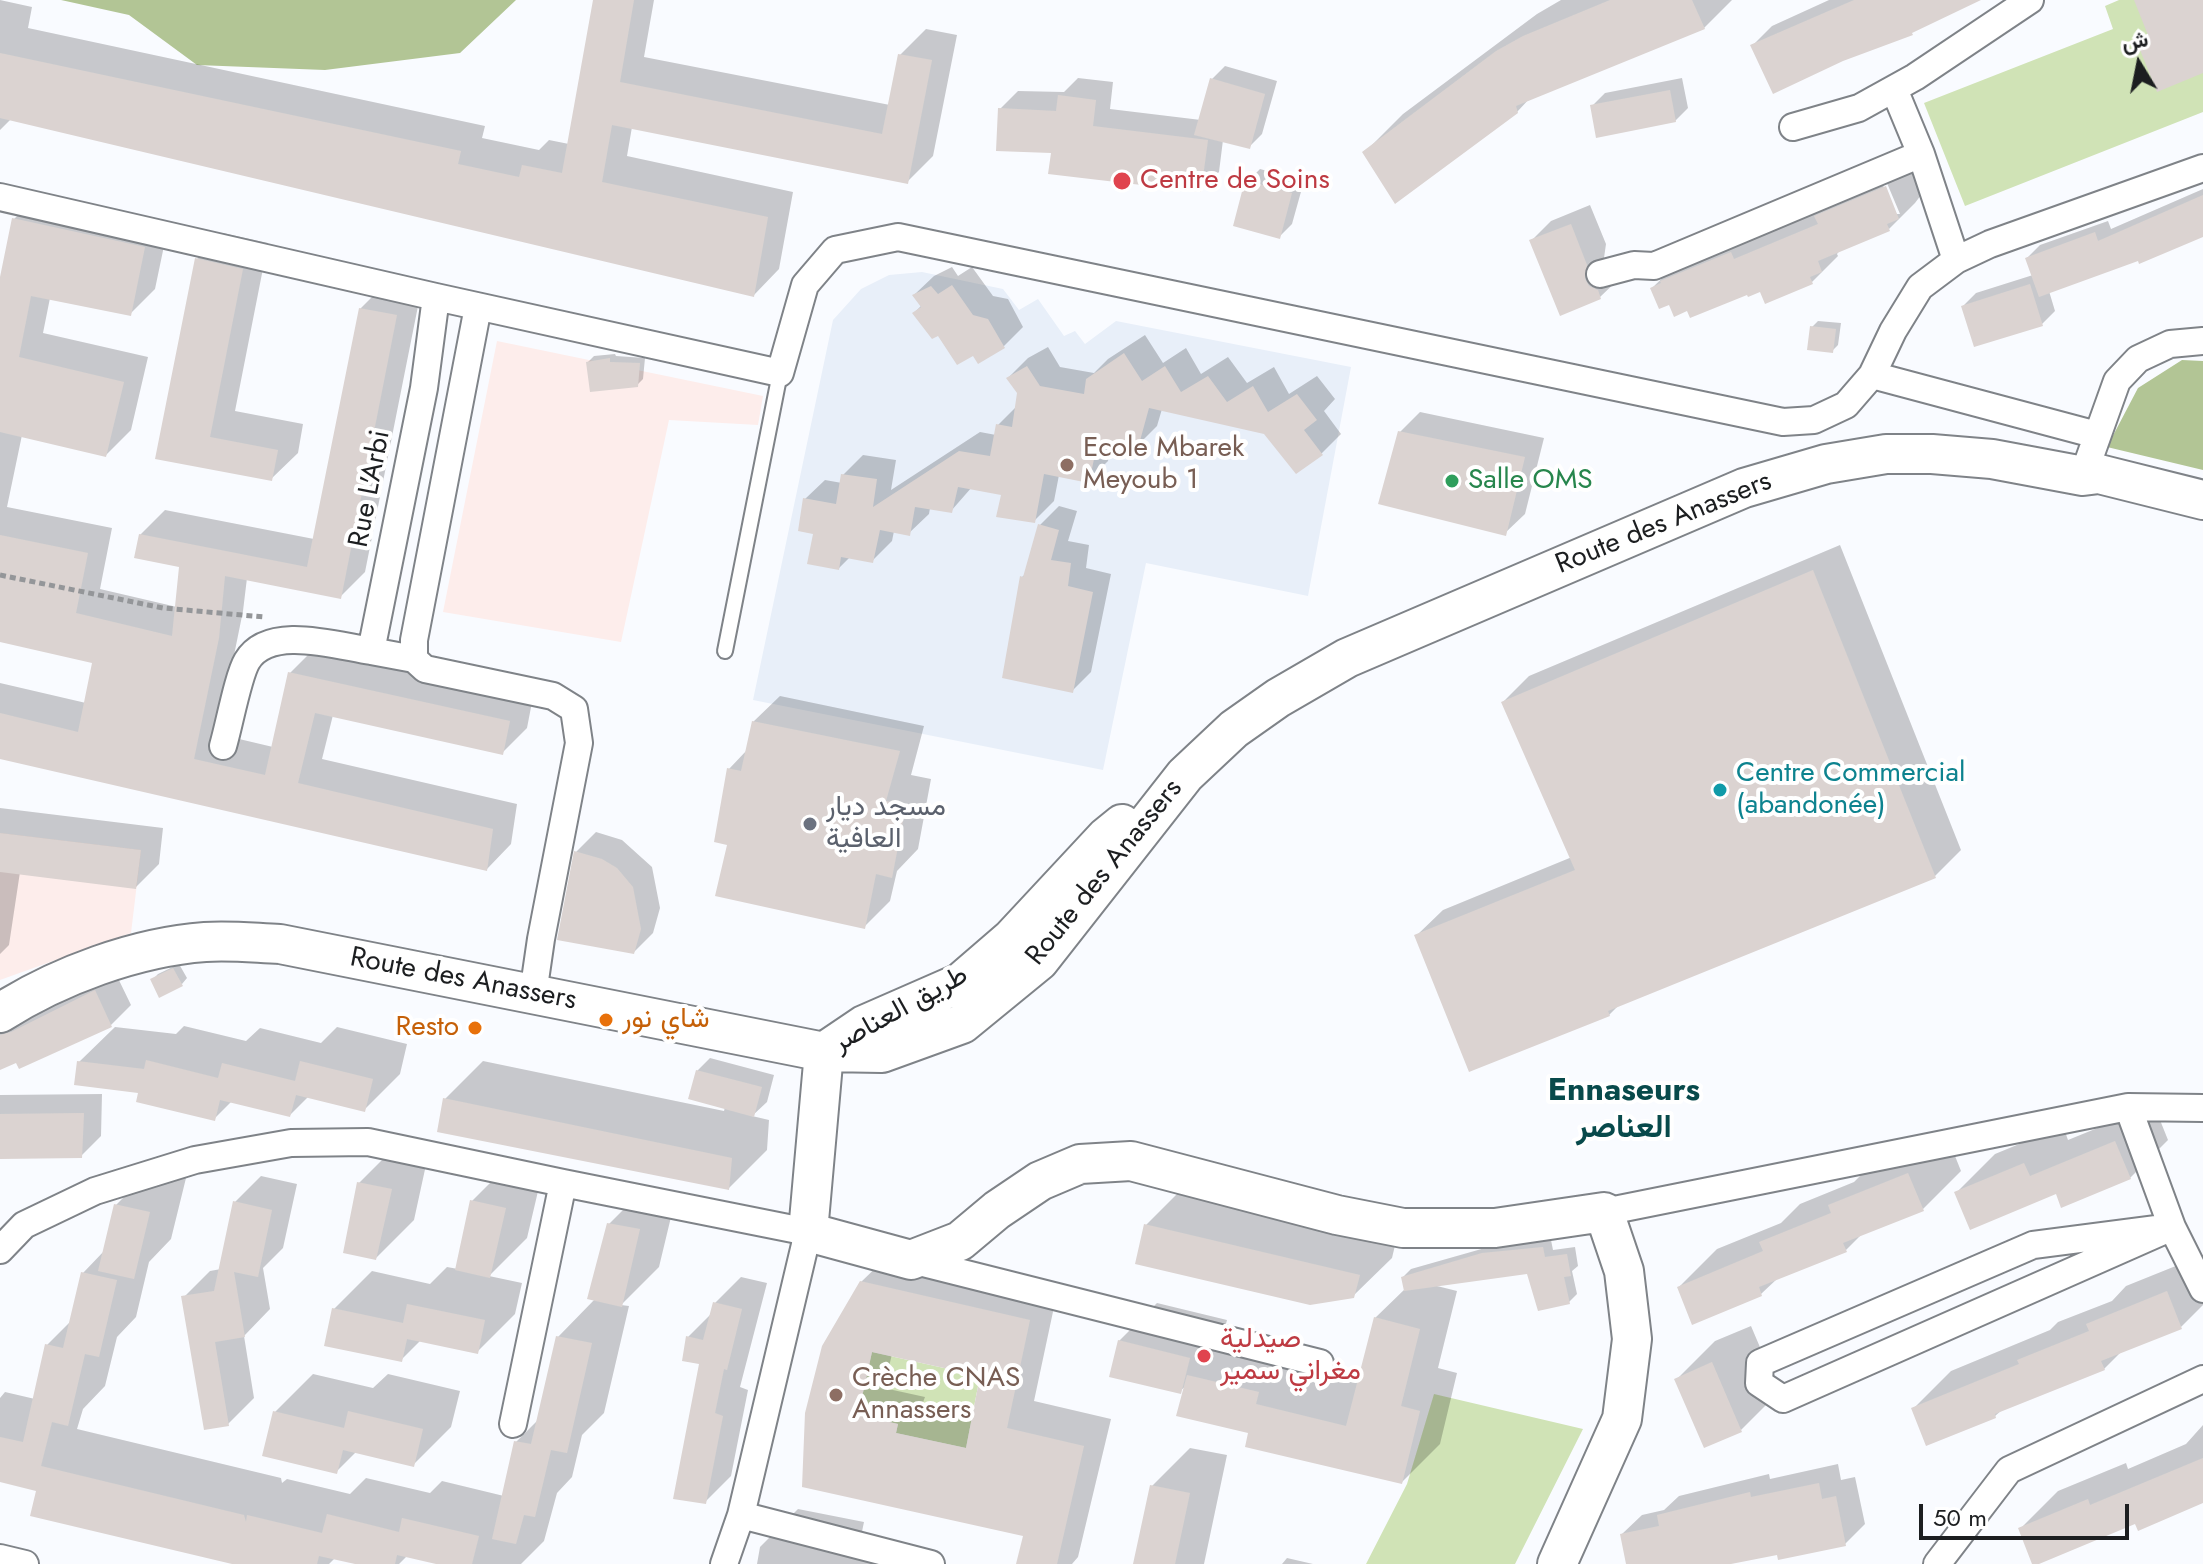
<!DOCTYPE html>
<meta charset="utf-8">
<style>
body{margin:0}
#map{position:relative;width:2203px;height:1564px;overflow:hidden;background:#f9fbff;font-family:Jost,Vazirmatn,sans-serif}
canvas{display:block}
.north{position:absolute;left:2099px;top:24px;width:80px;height:80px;-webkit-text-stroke:6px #fff;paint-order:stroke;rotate:350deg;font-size:22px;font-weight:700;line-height:32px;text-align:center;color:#1c1e20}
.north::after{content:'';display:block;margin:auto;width:28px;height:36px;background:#1c1e20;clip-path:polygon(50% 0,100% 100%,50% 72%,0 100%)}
.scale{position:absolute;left:1919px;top:1504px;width:210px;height:36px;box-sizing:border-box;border:4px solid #1c1e20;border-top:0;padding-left:10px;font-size:24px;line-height:28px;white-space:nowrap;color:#1c1e20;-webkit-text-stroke:6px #fff;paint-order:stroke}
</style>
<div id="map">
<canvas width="2203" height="1564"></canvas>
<div class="north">ش</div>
<div class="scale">50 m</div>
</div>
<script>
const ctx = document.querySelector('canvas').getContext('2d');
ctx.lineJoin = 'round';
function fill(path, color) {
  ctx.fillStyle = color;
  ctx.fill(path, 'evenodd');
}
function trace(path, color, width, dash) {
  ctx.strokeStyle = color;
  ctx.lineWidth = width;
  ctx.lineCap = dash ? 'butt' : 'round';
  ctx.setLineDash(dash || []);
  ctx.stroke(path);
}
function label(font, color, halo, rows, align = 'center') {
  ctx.font = font + ' Jost,Vazirmatn,sans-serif';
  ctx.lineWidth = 8;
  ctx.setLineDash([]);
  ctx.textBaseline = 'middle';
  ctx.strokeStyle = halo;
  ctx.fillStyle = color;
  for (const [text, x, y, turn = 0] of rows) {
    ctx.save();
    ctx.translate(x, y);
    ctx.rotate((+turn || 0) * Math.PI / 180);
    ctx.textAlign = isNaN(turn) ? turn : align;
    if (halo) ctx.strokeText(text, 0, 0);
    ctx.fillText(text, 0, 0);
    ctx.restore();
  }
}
fill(new Path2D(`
 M497 341 763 396 758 425 669 420 621 642 443 612Z
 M0 833 141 850 131 933 0 980Z`), '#fdedeb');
fill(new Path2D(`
 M922 272 1003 289 1019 310 1038 299 1064 336 1075 331 1085 344 1116 321 1351 367 1308 596 1146 563 1103 770 753 700 833 320 861 289 889 275Z`), '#e8eff9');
fill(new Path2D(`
 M2119 0H2182L2203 19V112L1965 206 1924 103 2113 29 2105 6Z
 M872 1352 980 1376 966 1448 896 1433 898 1424 858 1415Z
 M1434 1394 1583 1429 1515 1564H1366L1407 1484Z`), '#d0e3b6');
fill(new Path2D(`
 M61 0H516L460 53 325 70 197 65 129 15Z
 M2182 360 2203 361V470L2107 447 2138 388Z`), '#b2c595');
fill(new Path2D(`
 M0 0 32 7 28 28 485 126 482 138 539 150 549 140 569 144 595 0H654L644 57 890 105 900 55 926 29 957 35 933 156 907 182 632 127 627 156 793 192 779 269 754 295 11 119 0 130Z
 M1561 0H1732L1704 28 1531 97 1517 112 1365 152 1403 114 1537 14Z
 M1829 0H1976L1842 59 1753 45 1772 26Z
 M1225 66 1277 81 1262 134 1249 147 1223 140 1219 172 1200 190 1053 151 1000 109 1018 91 1064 92 1078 78 1113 82 1110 109 1201 120 1212 79Z
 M1682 78 1688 108 1675 121 1592 106 1605 93Z
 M1912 161 1924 191 1915 203 1889 229 1841 249 1837 254 1838 256 1812 282 1761 289 1688 309 1670 302 1652 288 1679 262ZM1884 176 1900 214H1895L1880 178Z
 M1260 169 1304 181 1292 224 1279 237 1247 182Z
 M2203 189V235L2049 291 2055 311 2042 324 1963 306 1976 293 2033 275 2027 258 2040 245 2108 221 2111 229Z
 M39 195 169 222 155 289 130 314 50 298 43 333 148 357 131 430 106 455 22 435 7 507 112 528 100 589 177 607 181 566 140 535 165 510 314 539 360 309 385 284 421 291 365 572 340 597 247 578 243 611 218 734 273 747 290 673 315 648 533 697 527 728 502 753 333 715 322 759 517 804 511 844 487 869 0 757V683L86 703 94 661 0 640V287L14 219Z
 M1590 205 1606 244 1604 258 1620 278 1600 297 1531 241 1551 221Z
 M223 233 268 243 235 411 303 424 298 453 271 479 157 457 197 259Z
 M952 267 958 276 972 267 993 296 1008 299 1023 327 1004 346 974 353 939 333 914 313 922 305 914 295 934 276Z
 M1818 321 1841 323 1838 345 1832 351 1812 327Z
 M1145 335 1163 363 1186 348 1201 374 1228 357 1247 383 1274 367 1289 394 1317 376 1335 399 1324 411 1341 434 1322 453 1296 471 1265 432 1162 409 1157 426 1137 446 1112 441 1108 461 1088 481 1059 475 1054 501 1034 521 1003 493 972 487 951 511 930 508 929 514 909 533 894 531 892 541 872 561 850 557 839 568 815 532 805 499 825 480 842 483 843 475 863 455 896 460 891 490 980 432 996 435 998 425 1017 406 1019 392 1008 378 1028 358 1048 347 1060 367 1094 373 1108 359Z
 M615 354 616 356 645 358 643 379 637 385 588 362 594 356Z
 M1420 412 1544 438 1525 514 1505 533 1400 432Z
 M1059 506 1077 511 1068 541 1089 545 1086 568 1111 574 1091 672 1072 691 1022 577 1027 573 1040 525Z
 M1840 545 1961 850 1935 876 1620 1004 1609 1015 1416 936 1443 910 1572 857 1503 702 1529 676Z
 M780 696 924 726 911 775 931 779 918 849 897 871 890 901 864 927 729 844V769L747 750 753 722Z
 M0 808 163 828 159 864 136 887 20 872 9 945 0 954Z
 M596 832 622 840 652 867 660 908 653 933 634 952 560 938 576 852Z
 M179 964 187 978 182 984 152 980 158 974Z
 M115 972 131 1005 111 1025 0 1068V1025Z
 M184 1026 246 1041 260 1028 321 1043 337 1027 407 1044 400 1074 364 1110 309 1096 290 1115 232 1101 214 1119 141 1091 79 1062 115 1027 176 1034Z
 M710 1058 774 1075 767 1102 752 1116 769 1120 767 1150 729 1188 445 1099 483 1061 724 1111 725 1107 697 1071Z
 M102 1094 101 1136 81 1156 0 1157V1095Z
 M2154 1105 2168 1140 2130 1178 1957 1192 1995 1154 2063 1126 2068 1140Z
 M1947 1136 1961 1171 1923 1209 1864 1232 1846 1250 1778 1278 1761 1294 1679 1287 1717 1249 1781 1223 1800 1204 1854 1182 1868 1168Z
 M397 1145 429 1151 414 1220 376 1258 359 1183Z
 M510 1163 543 1170 527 1238 489 1276 522 1283 515 1314 477 1352 421 1340 401 1360 334 1309 372 1271 430 1284 447 1267 458 1269 472 1201Z
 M154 1167 187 1174 171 1239 149 1262 136 1317 117 1337 105 1386 83 1409 77 1429 281 1478 282 1483 287 1479 350 1494 366 1478 430 1493 442 1481 504 1496 516 1442 539 1419 558 1337 595 1299 609 1224 647 1186 677 1192 659 1267 621 1305 629 1306 604 1413 582 1435 572 1477 557 1493 544 1541 521 1564H445L408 1555 399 1564H364L336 1557 329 1564H241L38 1489 0 1480V1398L5 1392 35 1399 47 1345 71 1321 83 1273 105 1250 116 1205Z
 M261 1176 297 1184 283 1248 263 1268 270 1309 244 1336 254 1398 228 1424 184 1297 210 1271 221 1269 235 1202Z
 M1184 1187 1397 1237 1392 1258 1353 1296 1146 1225Z
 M1551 1240 1553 1250 1575 1247 1578 1266 1572 1271 1577 1294 1569 1302 1529 1271 1433 1285 1457 1291 1438 1368 1457 1373 1440 1444 1402 1482 1250 1432 1186 1386 1180 1391 1119 1341 1157 1303 1227 1320 1221 1343 1293 1366 1359 1382 1375 1318 1406 1288 1403 1277 1411 1269 1492 1246Z
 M890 1254 1057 1293 1034 1401 1111 1419 1078 1557 1072 1564H1018L1025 1535 804 1485 861 1282ZM892 1354 983 1375 975 1416 922 1405 925 1397 884 1388Z
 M2203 1255V1305L2181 1327 2122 1351 2104 1369 2002 1410 1995 1416 1913 1409 1951 1371 2050 1330 2058 1322 2112 1301 2126 1286Z
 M741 1277 767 1283 740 1387 748 1390 731 1476 705 1502 702 1363 688 1337 712 1313 715 1303Z
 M1751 1326 1779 1392 1741 1430 1677 1379 1715 1341Z
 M313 1374 373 1388 388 1374 460 1391 451 1427 413 1465 357 1451 336 1472 275 1412Z
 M2203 1425V1501L2136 1522 2020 1529 2058 1491 2126 1463 2128 1469 2186 1444Z
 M1190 1448 1227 1455 1204 1564H1136L1152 1486Z
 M1838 1464 1841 1480 1855 1477 1865 1524 1845 1544 1778 1552 1721 1564H1629L1622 1534 1642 1515 1664 1510 1679 1496 1769 1474 1770 1479Z
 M798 1509 864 1522 859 1546 933 1564H757L760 1547Z
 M1287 1558 1313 1564H1282Z`), '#0003');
fill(new Path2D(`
 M593 0H634L620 82 882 134 898 54 932 60 908 184 612 125 602 182 768 217 754 297 0 118V53L461 151 458 164 519 177 522 165 562 173Z
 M1610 0H1692L1705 29 1516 106 1518 113 1395 204 1362 152 1496 51 1523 36Z
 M1854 0H1981L1912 33 1913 35 1843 61 1773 94 1750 45Z
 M2134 0H2203V73L2157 92 2136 40 2148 35Z
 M1210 78 1265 94 1250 149 1194 135Z
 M1670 90 1676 122 1596 138 1590 105Z
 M1058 95 1096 100 1093 126 1208 140 1201 192 1048 174 1051 153 996 151 998 108 1056 111Z
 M1245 180 1292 193 1280 239 1233 226Z
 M1886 186 1899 219 1887 224 1890 231 1818 261 1822 272 1810 277 1813 284 1765 304 1760 292 1748 297 1747 295 1690 318 1687 311 1674 317 1669 305 1659 309 1650 288 1661 283 1660 281 1731 252 1734 259 1818 224 1814 216Z
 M2203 195V237L2139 264 2138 261 2039 297 2025 258 2095 232 2098 241Z
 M12 218 145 247 131 316 31 296 19 357 124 382 106 457 0 432V277Z
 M1571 224 1587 265 1585 279 1589 286 1598 290 1601 299 1560 316 1529 240Z
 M195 258 243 269 210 437 278 450 272 481 155 459Z
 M2030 284 2043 326 1974 347 1961 306Z
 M952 285 973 315 988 319 1005 348 978 364 973 356 957 365 938 336 932 339 912 313 921 307 912 295 931 286 938 294Z
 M359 308 397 315 341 599 225 576 219 638 194 759 265 775 288 672 510 721 503 755 315 713 298 783 493 829 487 871 0 759V713L78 732 92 663 0 642V535L88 553 76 613 172 636 179 567 134 558 139 534 307 567Z
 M1810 326 1836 329 1833 353 1807 350Z
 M1124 353 1142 381 1165 366 1181 392 1208 376 1227 402 1253 386 1268 412 1297 394 1317 420 1304 430 1323 455 1296 474 1264 434 1149 408 1138 448 1098 440 1089 483 1044 474 1035 523 996 517 1001 495 958 487 952 513 915 507 910 536 880 530 873 563 841 557 839 570 807 564 813 534 798 531 803 498 836 504 841 474 877 479 873 507 959 451 990 456 996 424 1012 427 1017 393 1006 378 1027 366 1040 386 1084 394 1086 379Z
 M610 358V362L640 363 638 387 590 392 586 362Z
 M1398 431 1525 457 1506 536 1378 504Z
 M1038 524 1059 530 1051 560 1071 563 1068 586 1093 592 1073 693 1002 678 1020 576 1023 577Z
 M1813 570 1936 878 1608 1011 1610 1016 1469 1072 1414 935 1575 870 1501 702Z
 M752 721 900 751 886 801 906 805 892 878 876 874 865 929 715 896 727 845 714 842 727 768 741 771Z
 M0 833 141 850 136 889 0 872Z
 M574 851 602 859 617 868 633 887 641 929 634 954 557 940Z
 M173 968 183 986 159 998 150 979Z
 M95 990 112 1027 19 1069 16 1063 0 1070V1035L11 1032Z
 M146 1060 218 1078 222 1063 295 1081 300 1061 373 1079 365 1112 296 1095 290 1117 220 1100 215 1121 136 1102 138 1093 74 1085 77 1061 144 1069Z
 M696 1070 762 1087 754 1117 688 1099Z
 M443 1098 732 1158 729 1190 437 1132Z
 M84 1113 82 1158 0 1159V1114Z
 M2115 1141 2131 1179 2061 1208 2056 1194 1970 1230 1954 1192 2024 1163 2030 1176Z
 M1908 1173 1924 1211 1843 1243 1847 1252 1759 1287 1762 1296 1692 1325 1677 1287 1763 1251 1759 1242 1831 1213 1828 1205Z
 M357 1182 392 1189 376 1260 343 1253Z
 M470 1200 506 1208 490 1278 455 1270Z
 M233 1201 272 1210 258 1277 234 1272 245 1337 215 1342 229 1426 204 1430 181 1296 214 1291Z
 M114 1204 150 1212 134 1279 98 1271Z
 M607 1223 640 1229 622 1307 587 1299Z
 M1144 1224 1360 1275 1354 1298 1310 1305 1135 1264Z
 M1543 1247 1545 1257 1567 1254 1571 1276 1564 1277 1570 1304 1538 1311 1527 1274 1404 1291 1401 1277 1482 1253Z
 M81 1272 117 1280 99 1357 85 1354 68 1426 52 1422 41 1466 244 1515 246 1522 247 1515 322 1533 327 1514 399 1532 402 1518 479 1536 472 1564H436L397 1555 395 1564H355L319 1556 317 1564H232L30 1516 36 1491 0 1482V1437L23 1442 45 1344 63 1348Z
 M860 1281 1030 1320 1007 1428 1084 1446 1057 1564H1016L1023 1536 802 1487 805 1413 822 1346ZM872 1352 980 1376 966 1448 896 1433 898 1424 858 1415Z
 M2167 1291 2182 1329 2101 1361 2105 1370 1995 1414 1996 1418 1926 1446 1911 1408 2019 1364 2017 1360 2089 1331 2086 1324Z
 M713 1302 742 1309 727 1370 724 1369 715 1413 723 1416 706 1504 673 1499 699 1364 682 1361 686 1336 703 1340Z
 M407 1304 485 1320 478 1354 407 1339 402 1362 324 1346 332 1308 403 1323Z
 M1374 1317 1420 1329 1401 1406 1420 1411 1402 1484 1245 1447 1248 1433 1176 1416 1187 1375 1259 1392 1256 1404 1346 1426Z
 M556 1336 592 1343 567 1453 551 1450 535 1517 524 1515 516 1544 492 1539 514 1441 531 1444Z
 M1118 1340 1190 1358 1181 1394 1109 1377Z
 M1712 1362 1742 1432 1704 1448 1674 1379Z
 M273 1411 344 1428 348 1411 423 1429 414 1467 343 1450 337 1474 262 1456Z
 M2203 1458V1503L2138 1531 2135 1524 2039 1564H2032L2018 1528 2088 1499 2090 1505Z
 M1819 1483 1822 1499 1836 1496 1846 1546 1778 1560 1777 1555 1731 1564H1626L1620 1534 1659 1526 1657 1515 1750 1492 1751 1497Z
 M1150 1485 1190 1493 1175 1564H1133Z`), '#dbd3d1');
const lane = new Path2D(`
 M725 651 780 373`);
const street = new Path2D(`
 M1894 89 1921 154 1956 260
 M1793 127 1859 108 1915 77 2030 0
 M0 197 436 297 780 373 805 285 835 250 898 237 1783 422 1814 420 1846 405 1872 375 1893 331 1920 287 1956 260 1990 244 2203 168
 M1600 274 1634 265 1654 266 1921 154
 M478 307 414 640V659L425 669 553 696 574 709 579 743 541 939 533 994
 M1872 375 2097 435
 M2083 476 2117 381 2138 359 2170 344 2203 341
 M414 659 371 651 424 388 436 297
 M223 746C229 726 238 676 247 661 269 624 337 646 371 651
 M2128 1107 2172 1227 2203 1289
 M1604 1212 2128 1107 2203 1108
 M2172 1227 1783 1399 1759 1383 1760 1363 2033 1245Z
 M0 1250 24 1225 95 1191 195 1160 291 1143 368 1142 563 1183 808 1232 741 1515 724 1564
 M911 1260 1320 1363
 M513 1424 563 1183
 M741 1515 931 1564
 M0 1558 25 1564
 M1937 1564 2009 1470 2203 1379`);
const secondary = new Path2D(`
 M0 1013C58 976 136 947 205 942 229 940 255 943 280 944L824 1052 882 1053 962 1024 1039 961 1185 775 1234 729 1278 698 1347 658 1744 488 1826 464 1886 454H1932L1992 459 2083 476 2099 474 2203 500
 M824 1052 808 1232 911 1260 960 1241 997 1210 1040 1181 1080 1164 1131 1161 1337 1215 1403 1228H1495L1604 1212 1624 1271 1632 1339 1622 1419 1557 1564
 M824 1052 864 1025 960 983 1011 939 1106 837 1122 824`);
trace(lane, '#7f8388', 18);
trace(street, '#7f8388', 30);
trace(secondary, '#7f8388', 42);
trace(new Path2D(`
 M0 575 163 608 264 617`), '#949699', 5, [6, 4]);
trace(lane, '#fff', 14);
trace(street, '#fff', 26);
trace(secondary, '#fff', 38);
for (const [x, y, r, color] of [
 [1122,181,10,"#e0444e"],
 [1067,465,8,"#8d6e63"],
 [1452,481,8,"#2e9e5b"],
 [1720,790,8,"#0f9aa8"],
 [810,824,8,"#6b7280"],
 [606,1020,8,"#e8710a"],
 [475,1028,8,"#e8710a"],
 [1204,1356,8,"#e0444e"],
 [836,1395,8,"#8d6e63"]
]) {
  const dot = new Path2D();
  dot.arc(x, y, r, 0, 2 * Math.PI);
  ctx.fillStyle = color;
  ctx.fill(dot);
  trace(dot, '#fff', 3);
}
label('28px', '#be3a42', '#fff', [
 ["Centre de Soins",1140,181],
 ["صيدلية",1220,1340],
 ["مغراني سمير",1220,1372]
], 'left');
label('28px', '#785e54', '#fff', [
 ["Ecole Mbarek",1083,449],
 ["Meyoub 1",1083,481],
 ["Crèche CNAS",852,1379],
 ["Annassers",852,1411]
], 'left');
label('28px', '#27864d', '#fff', [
 ["Salle OMS",1468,481]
], 'left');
label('28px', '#1c1e20', '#fff', [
 ["Rue L'Arbi",371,489,-79],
 ["Route des Anassers",1664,524,-22],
 ["Route des Anassers",1105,873,-51],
 ["Route des Anassers",463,980,11],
 ["طريق العناصر",901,1010,-29]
]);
label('28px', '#0d838f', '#fff', [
 ["Centre Commercial",1736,774],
 ["(abandonée)",1736,806]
], 'left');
label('28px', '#5b616d', '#fff', [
 ["مسجد ديار",826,808],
 ["العافية",826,840]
], 'left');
label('28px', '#c56008', '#fff', [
 ["شاي نور",622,1020],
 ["Resto",459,1028,"right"]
], 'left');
label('bold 32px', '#084a4b', '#fff', [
 ["Ennaseurs",1624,1092],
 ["العناصر",1624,1129]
]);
</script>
